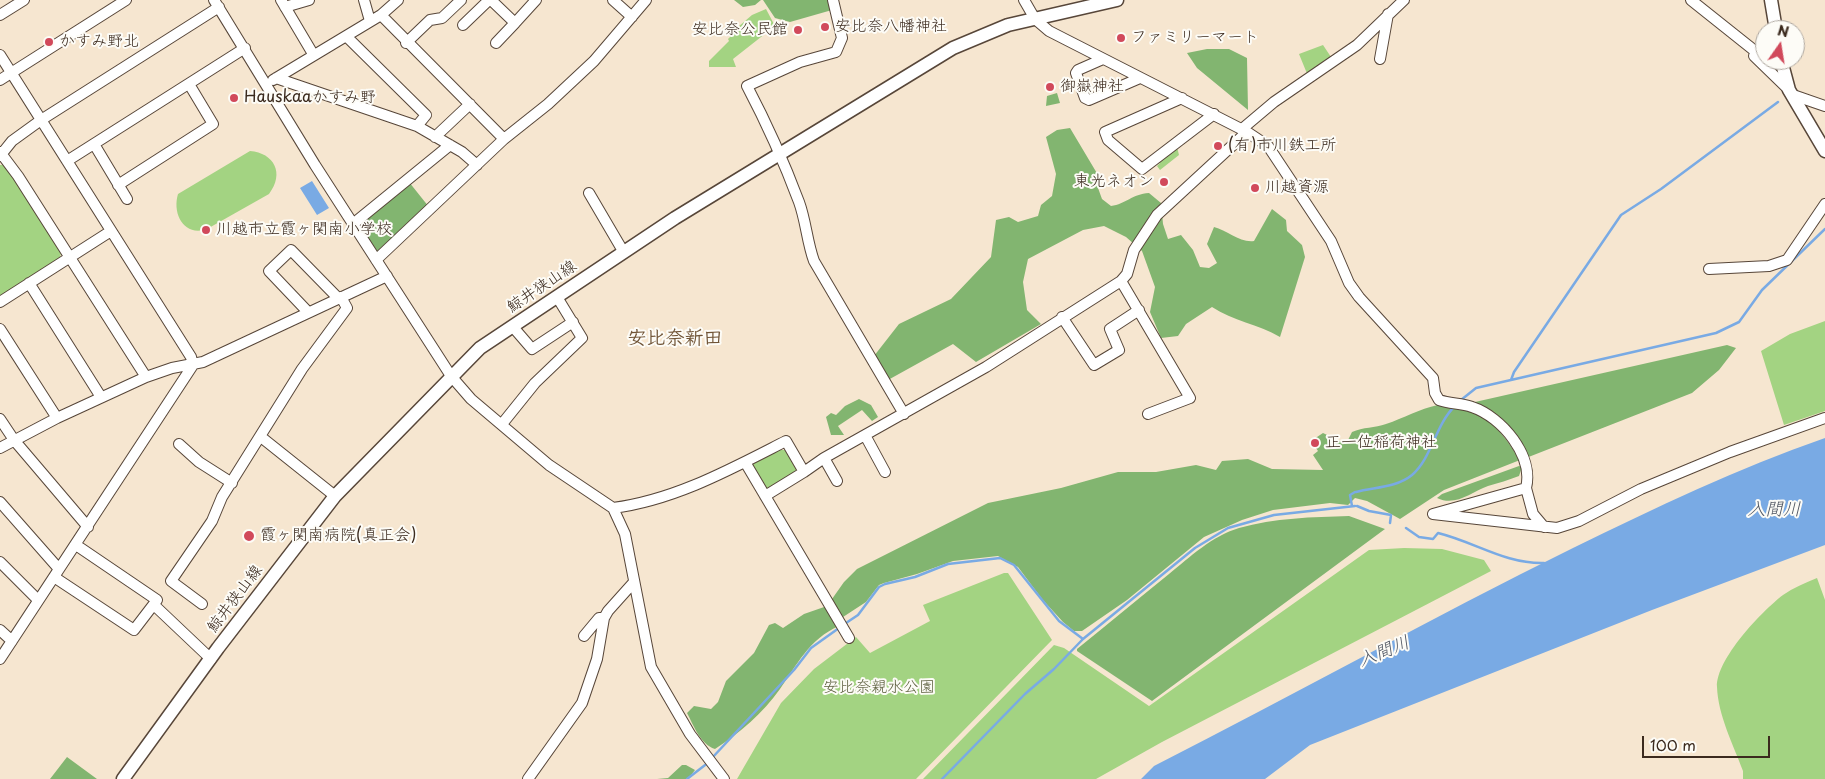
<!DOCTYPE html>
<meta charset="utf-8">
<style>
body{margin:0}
#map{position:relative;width:1825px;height:779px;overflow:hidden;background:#f6e6d0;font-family:"Playpen Sans",sans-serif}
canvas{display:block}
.north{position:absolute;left:1755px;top:20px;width:50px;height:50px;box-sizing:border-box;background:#fdfcf7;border:1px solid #afa8a0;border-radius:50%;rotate:13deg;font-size:14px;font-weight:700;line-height:20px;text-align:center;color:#3b2a1e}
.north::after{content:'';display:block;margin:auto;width:18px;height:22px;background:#d1495b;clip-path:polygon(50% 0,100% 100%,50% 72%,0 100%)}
.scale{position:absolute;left:1642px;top:736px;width:128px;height:22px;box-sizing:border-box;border:2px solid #3b2a1e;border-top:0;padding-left:6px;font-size:15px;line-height:18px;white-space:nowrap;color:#3b2a1e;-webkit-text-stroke:4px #fdfcf7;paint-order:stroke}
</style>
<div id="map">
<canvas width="1825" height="779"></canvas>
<div class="north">N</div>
<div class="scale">100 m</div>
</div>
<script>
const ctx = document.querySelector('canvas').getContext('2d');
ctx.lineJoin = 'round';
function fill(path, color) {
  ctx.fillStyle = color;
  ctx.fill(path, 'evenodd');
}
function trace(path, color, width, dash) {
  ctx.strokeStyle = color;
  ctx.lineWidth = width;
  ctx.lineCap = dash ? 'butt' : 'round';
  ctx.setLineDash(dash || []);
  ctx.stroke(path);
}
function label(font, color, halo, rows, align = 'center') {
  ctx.font = font + ' "Playpen Sans","Klee One",sans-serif';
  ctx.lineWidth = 4;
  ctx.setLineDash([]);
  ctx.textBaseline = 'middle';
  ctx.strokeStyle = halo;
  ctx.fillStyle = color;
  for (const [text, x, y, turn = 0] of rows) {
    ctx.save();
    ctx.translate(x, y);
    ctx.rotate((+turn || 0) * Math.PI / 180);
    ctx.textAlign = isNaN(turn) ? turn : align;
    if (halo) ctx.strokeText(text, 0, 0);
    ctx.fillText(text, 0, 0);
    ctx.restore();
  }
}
fill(new Path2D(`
 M766 9 775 26 733 59 736 67H709V61L729 41 728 39 732 35 731 33 752 15Z
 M1323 45 1333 60 1308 76 1299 54Z
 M1177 147 1179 155 1160 170 1157 166 1160 163 1159 161Z
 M250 151C274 153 285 173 269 194L207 229C184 237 172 214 178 194Z
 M0 165H6L61 252 60 258 0 296Z
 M1825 321V411L1784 425 1761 351 1790 334Z
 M777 450H787L799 472 765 491 751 465Z
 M1404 548 1442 549 1484 560 1491 571 1162 742 1096 779H923L1054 645 1064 648 1149 706 1369 550Z
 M1004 573H1008L1052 640 916 779H737L781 703 814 669 856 637 870 653 930 621 923 605Z
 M1817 578 1825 600V779H1743V771C1733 744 1718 715 1717 687 1716 659 1762 611 1783 595 1793 588 1805 583 1817 578Z`), '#a3d382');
fill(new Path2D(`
 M734 0H761L755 5 743 7Z
 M763 0H830L832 10 790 22 775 18Z
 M1207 49H1229L1247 58 1248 110 1197 68 1187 53Z
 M1057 93 1060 103 1046 106 1047 96Z
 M1070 128 1098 175V188L1102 199 1111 206C1126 204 1132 194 1149 193L1161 203 1163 224 1168 239 1181 235 1193 250 1200 267 1209 268 1217 263 1207 244 1214 227C1227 230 1240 243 1254 241L1272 209 1286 220 1287 231 1302 245 1305 257 1280 337C1258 324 1233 321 1212 307L1186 324 1178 336 1161 338 1150 312 1155 287 1142 251 1126 237 1104 226 1083 230 1028 259 1023 282 1027 310 1041 324 976 362 953 344 888 380 874 356 899 324 951 299 991 257 996 220 1009 217 1018 222 1038 216 1041 205 1052 196 1056 174 1046 137 1057 130Z
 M409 182 429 207 379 254 358 223Z
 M1727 345 1736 348 1719 370 1692 393 1526 458 1501 419 1475 402Z
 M859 399 871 405 878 417 872 421 862 410 838 426 844 435H831L826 417 831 413 836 415 845 406Z
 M1438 405C1482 407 1498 425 1520 460L1444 490 1400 519 1367 501 1355 498 1348 505 1330 503 1273 510 1242 520 1204 537 1127 600 1082 631H1074L1063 622 1042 599 1018 567 998 556 953 561 917 574 884 583 879 585 866 602 843 617 832 599 844 582 857 569 988 503 1061 488 1118 472H1156L1196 465 1216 470 1222 461 1248 459 1272 469 1323 470 1313 455 1318 451 1311 441 1323 433 1346 444 1352 432C1363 427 1375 428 1386 424 1404 418 1419 409 1438 405Z
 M1519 466 1522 467 1519 476C1509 480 1498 483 1488 486 1471 492 1456 507 1437 498L1442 494Z
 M1349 516 1385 529 1152 701 1077 651V649C1108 624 1138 599 1169 574 1190 557 1212 536 1239 528 1274 518 1313 517 1349 516Z
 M827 606 839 626C809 639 797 665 780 689 763 713 740 733 715 749 700 744 694 726 687 713L694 706 711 709 718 702 726 681 754 653 769 625 775 623 783 628 804 614Z
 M67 757 97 779H50Z
 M682 765H686L695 770 688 779H657L668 778Z`), '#82b570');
fill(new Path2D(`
 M312 181 329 208 317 215 300 188Z
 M1825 438V545L1652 610 1310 745 1265 779H1141L1154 766C1294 695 1431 618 1573 548 1655 508 1738 468 1825 438Z`), '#79aae4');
trace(new Path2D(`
 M1511 380 1514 372 1621 215 1661 189 1778 102
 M1461 400 1476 388 1716 333 1739 322 1762 290 1825 229
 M1356 492C1374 487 1396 488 1412 475 1432 458 1435 425 1455 406
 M1352 506 1350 495 1355 492
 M1357 506 1369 511 1391 515 1390 523
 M1406 528 1419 537 1433 539 1438 533C1475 542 1505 564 1544 563
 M843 625 858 615 879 587 885 584 915 577 948 564 1000 558 1014 565 1059 621 1083 639
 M712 758 794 670 811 648 839 628
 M687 779 709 762
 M942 779 1025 694 1054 669 1083 639 1195 548 1228 528 1274 515 1355 506`), '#79aae4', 2.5);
const minor = new Path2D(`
 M214 0 315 165 451 376 471 399 549 465 613 508 625 534 651 667 690 734 724 779
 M281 0 313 54
 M364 0 370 21
 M491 0 515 23 536 0
 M613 0 632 17
 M833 0 842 38 836 52 800 62 747 86C767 124 784 162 799 202 806 221 807 242 814 261L904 414
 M1024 0 1035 19 1049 31 1247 132 1268 146 1331 241 1349 283 1359 297 1433 378 1435 393 1439 400C1450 404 1461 403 1472 407 1502 417 1534 456 1526 488
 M1691 0 1765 59
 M285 7 309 0
 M0 15 24 0
 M381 15 504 139 548 104 594 61 646 0
 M463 25 489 0
 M406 43 430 20 442 18 461 0
 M496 43 515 23
 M0 55 191 357 193 365 0 659
 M1754 56 1789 90
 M1103 59 1078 70 1076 73 1085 98 1089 100 1140 78
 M1380 59 1388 14
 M276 78 417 126 426 115 346 36
 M0 80 126 0
 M273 80 381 15 398 0
 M1793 95 1825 106
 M1182 98 1105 132 1108 140 1142 169 1214 114
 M417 126 462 152 477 165
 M1242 129 1274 102 1357 45 1404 0
 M435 137 470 104
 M94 144 127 199
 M0 152 18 176 146 377
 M0 156 12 141 41 120 219 7
 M67 161 245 48
 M118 185 213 124 189 84
 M589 193 623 251
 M353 224 450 145
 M376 260 504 139
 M1709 269 1769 266 1787 260 1825 204
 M1121 281 1190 398 1148 414
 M29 283 101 397
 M0 302 111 231
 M308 312 269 271 291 250 338 298
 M1062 317 1094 365 1119 350 1110 329 1139 310
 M513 327 532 349 573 322
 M0 329 57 418
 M0 419 14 440 88 527
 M502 424 535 383 582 338 557 297
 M261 437 335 496
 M866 437 885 472
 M179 444 199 462 232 483
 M0 448 57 418 146 377 172 368 203 362 387 276
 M824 458 837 481
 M745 462 849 638
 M765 496 804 472
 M0 502 59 569
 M613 508C675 500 731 469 786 441L804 472 824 458 986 367 1121 281 1127 274 1134 250 1157 215 1247 132
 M1544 527 1533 514 1526 488 1433 514 1557 528 1579 521 1641 489 1730 452 1825 418
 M0 562 38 600
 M54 577 134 630 157 600 76 545
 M202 604 171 581 212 521 222 497 302 369 347 308 341 297
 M154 605 211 659
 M0 630 12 641
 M584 636 599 618H604
 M528 779 582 703 597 659 604 618 608 611 634 582`);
const major = new Path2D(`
 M1771 0 1776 30
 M1781 60 1789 90 1825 151
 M123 779 218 648 335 496 480 348 675 218 953 48 1008 25 1117 0`);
trace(minor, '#574639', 12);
trace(major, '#574639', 15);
trace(minor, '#fff', 10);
trace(major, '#fff', 12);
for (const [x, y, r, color] of [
 [825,27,5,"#d1495b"],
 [798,30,5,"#d1495b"],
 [1121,38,5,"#d1495b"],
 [49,42,5,"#d1495b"],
 [1050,87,5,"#d1495b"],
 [234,98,5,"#d1495b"],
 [1218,146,5,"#d1495b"],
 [1164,182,5,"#d1495b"],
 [1255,188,5,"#d1495b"],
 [206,230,5,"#d1495b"],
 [1315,443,5,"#d1495b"],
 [249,536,6,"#d1495b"]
]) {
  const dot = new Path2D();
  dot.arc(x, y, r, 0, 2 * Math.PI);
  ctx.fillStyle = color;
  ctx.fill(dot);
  trace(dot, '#fdfcf7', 2);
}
label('16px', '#3b2a1e', '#fdfcf7', [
 ["安比奈八幡神社",835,27],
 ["安比奈公民館",788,30,"right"],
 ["ファミリーマート",1131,38],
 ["かすみ野北",59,42],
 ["御嶽神社",1060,87],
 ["Hauskaaかすみ野",244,98],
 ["(有)市川鉄工所",1228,146],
 ["東光ネオン",1154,182,"right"],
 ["川越資源",1265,188],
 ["川越市立霞ヶ関南小学校",216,230],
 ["正一位稲荷神社",1325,443],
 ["霞ヶ関南病院(真正会)",260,536]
], 'left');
label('16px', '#3b2a1e', '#fdfcf7', [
 ["鯨井狭山線",542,287,-34],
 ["鯨井狭山線",235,599,-53]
]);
label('16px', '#5a5d3c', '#fdfcf7', [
 ["安比奈親水公園",879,688]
]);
label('italic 18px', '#515763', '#fdfcf7', [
 ["入間川",1774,510],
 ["入間川",1384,652,-22]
]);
label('bold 19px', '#705436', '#fdfcf7', [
 ["安比奈新田",675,339]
]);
</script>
